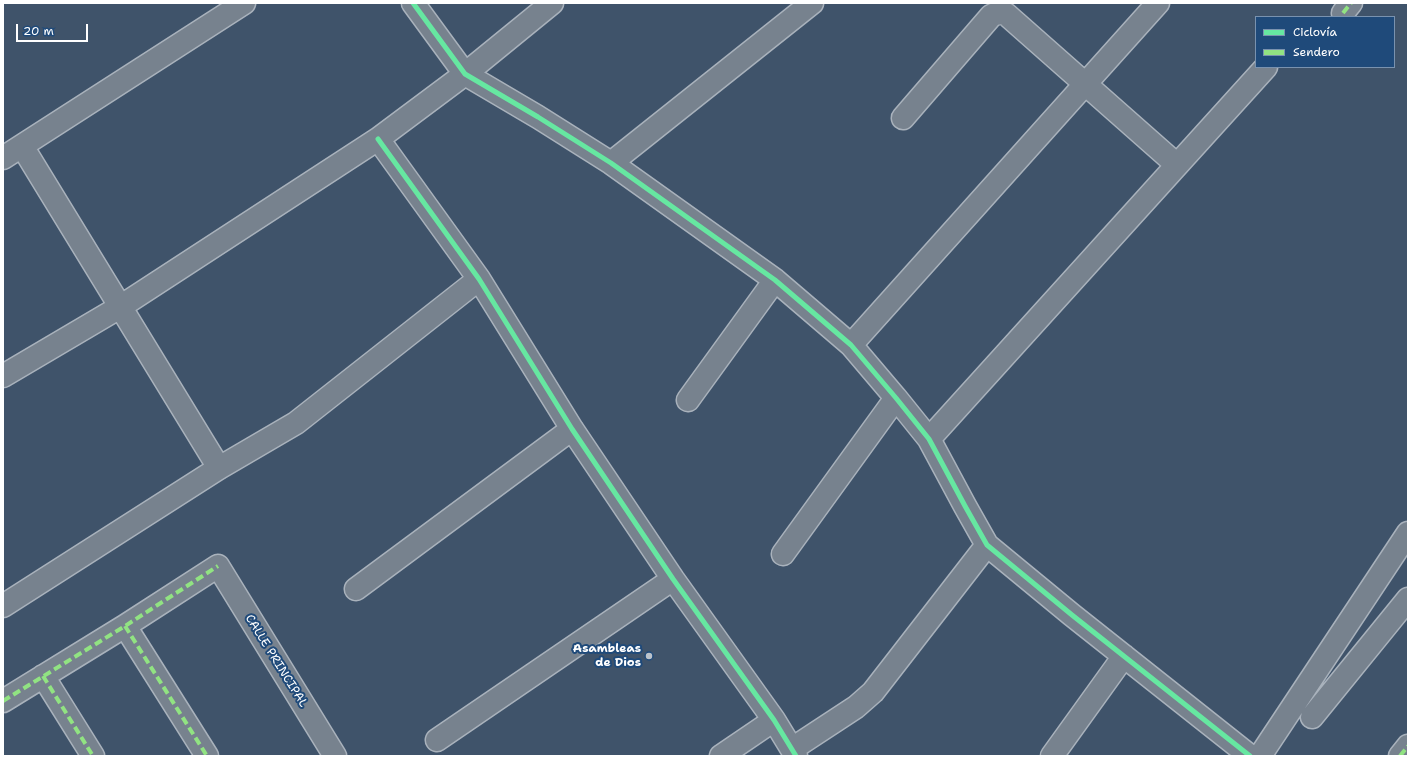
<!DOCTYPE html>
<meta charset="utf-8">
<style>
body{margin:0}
#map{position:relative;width:1411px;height:759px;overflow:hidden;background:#3f536a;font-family:"Shantell Sans",sans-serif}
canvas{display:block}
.frame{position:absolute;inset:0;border:4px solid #fff;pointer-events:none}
.legend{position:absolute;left:1255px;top:16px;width:140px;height:52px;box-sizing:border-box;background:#1f4a7a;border:1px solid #7992af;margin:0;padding:5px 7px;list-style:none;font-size:12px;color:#fff}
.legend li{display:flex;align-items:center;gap:8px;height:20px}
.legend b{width:20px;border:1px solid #7992af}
.scale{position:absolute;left:16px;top:24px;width:72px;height:18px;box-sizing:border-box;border:2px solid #fff;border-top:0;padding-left:5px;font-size:12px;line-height:14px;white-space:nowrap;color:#fff;-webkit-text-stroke:3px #1f4a7a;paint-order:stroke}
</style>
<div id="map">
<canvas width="1411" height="759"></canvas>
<div class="frame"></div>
<ul class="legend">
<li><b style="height:5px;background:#66e7a1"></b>Ciclovía</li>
<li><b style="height:5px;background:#91e382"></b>Sendero</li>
</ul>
<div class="scale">20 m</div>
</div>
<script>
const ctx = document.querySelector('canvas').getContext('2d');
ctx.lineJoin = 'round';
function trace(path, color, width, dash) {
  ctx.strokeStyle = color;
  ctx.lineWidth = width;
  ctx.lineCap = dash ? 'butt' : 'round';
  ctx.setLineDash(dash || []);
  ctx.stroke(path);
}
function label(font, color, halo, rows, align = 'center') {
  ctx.font = font + ' "Shantell Sans",sans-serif';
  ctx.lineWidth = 4;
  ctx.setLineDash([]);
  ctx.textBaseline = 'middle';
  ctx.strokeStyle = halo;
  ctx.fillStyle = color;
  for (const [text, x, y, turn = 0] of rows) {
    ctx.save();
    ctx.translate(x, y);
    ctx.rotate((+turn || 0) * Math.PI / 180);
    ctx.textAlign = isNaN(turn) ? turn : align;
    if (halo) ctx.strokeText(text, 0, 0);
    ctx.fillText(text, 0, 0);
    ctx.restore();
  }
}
const street = new Path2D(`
 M413 3 465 74 538 117 611 163 775 280 851 345 896 398 929 439 965 506 987 545 1072 615 1250 756
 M1343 13 1351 3
 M903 118 991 16C996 13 1000 12 1006 14L1177 165
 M378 139 479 279 572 429 673 579 774 720 796 756
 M22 146 219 468
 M3 158 244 3
 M611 163 812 3
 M851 345 1158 3
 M3 376 120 307 378 139 465 74 552 3
 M688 400 775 280
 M929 439 1266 67
 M783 554 896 398
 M356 589 572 429
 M3 606 219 468 296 423 479 279
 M125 626 207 756
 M43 676 93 756
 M3 701 125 626 218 566 335 756
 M1312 717 1408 599
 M437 740 673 579
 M792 749 856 707 873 692 987 545
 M721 756 774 720
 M1052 756 1124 656
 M1260 756 1408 533
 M1400 756 1408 746`);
trace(street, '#a9b2bc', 25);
trace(street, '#77828e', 22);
trace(new Path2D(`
 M1343 13 1351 3
 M125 626 207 756
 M43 676 93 756
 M3 701 125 626 218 566
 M1400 756 1408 746`), '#91e382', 4, [8, 4]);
trace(new Path2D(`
 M413 3 465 74 538 117 611 163 775 280 851 345 896 398 929 439 965 506 987 545 1072 615 1250 756
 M378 139 479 279 572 429 673 579 774 720 796 756`), '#66e7a1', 5);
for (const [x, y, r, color] of [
 [649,656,4,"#bcc3cb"]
]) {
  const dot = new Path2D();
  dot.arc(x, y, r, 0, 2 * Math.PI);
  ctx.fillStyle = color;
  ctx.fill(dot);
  trace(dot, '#1f4a7a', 1.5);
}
label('bold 12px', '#fff', '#1f4a7a', [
 ["Asambleas",641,649],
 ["de Dios",641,663]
], 'right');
label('12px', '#fff', '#1f4a7a', [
 ["CALLE PRINCIPAL",276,661,58]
]);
</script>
